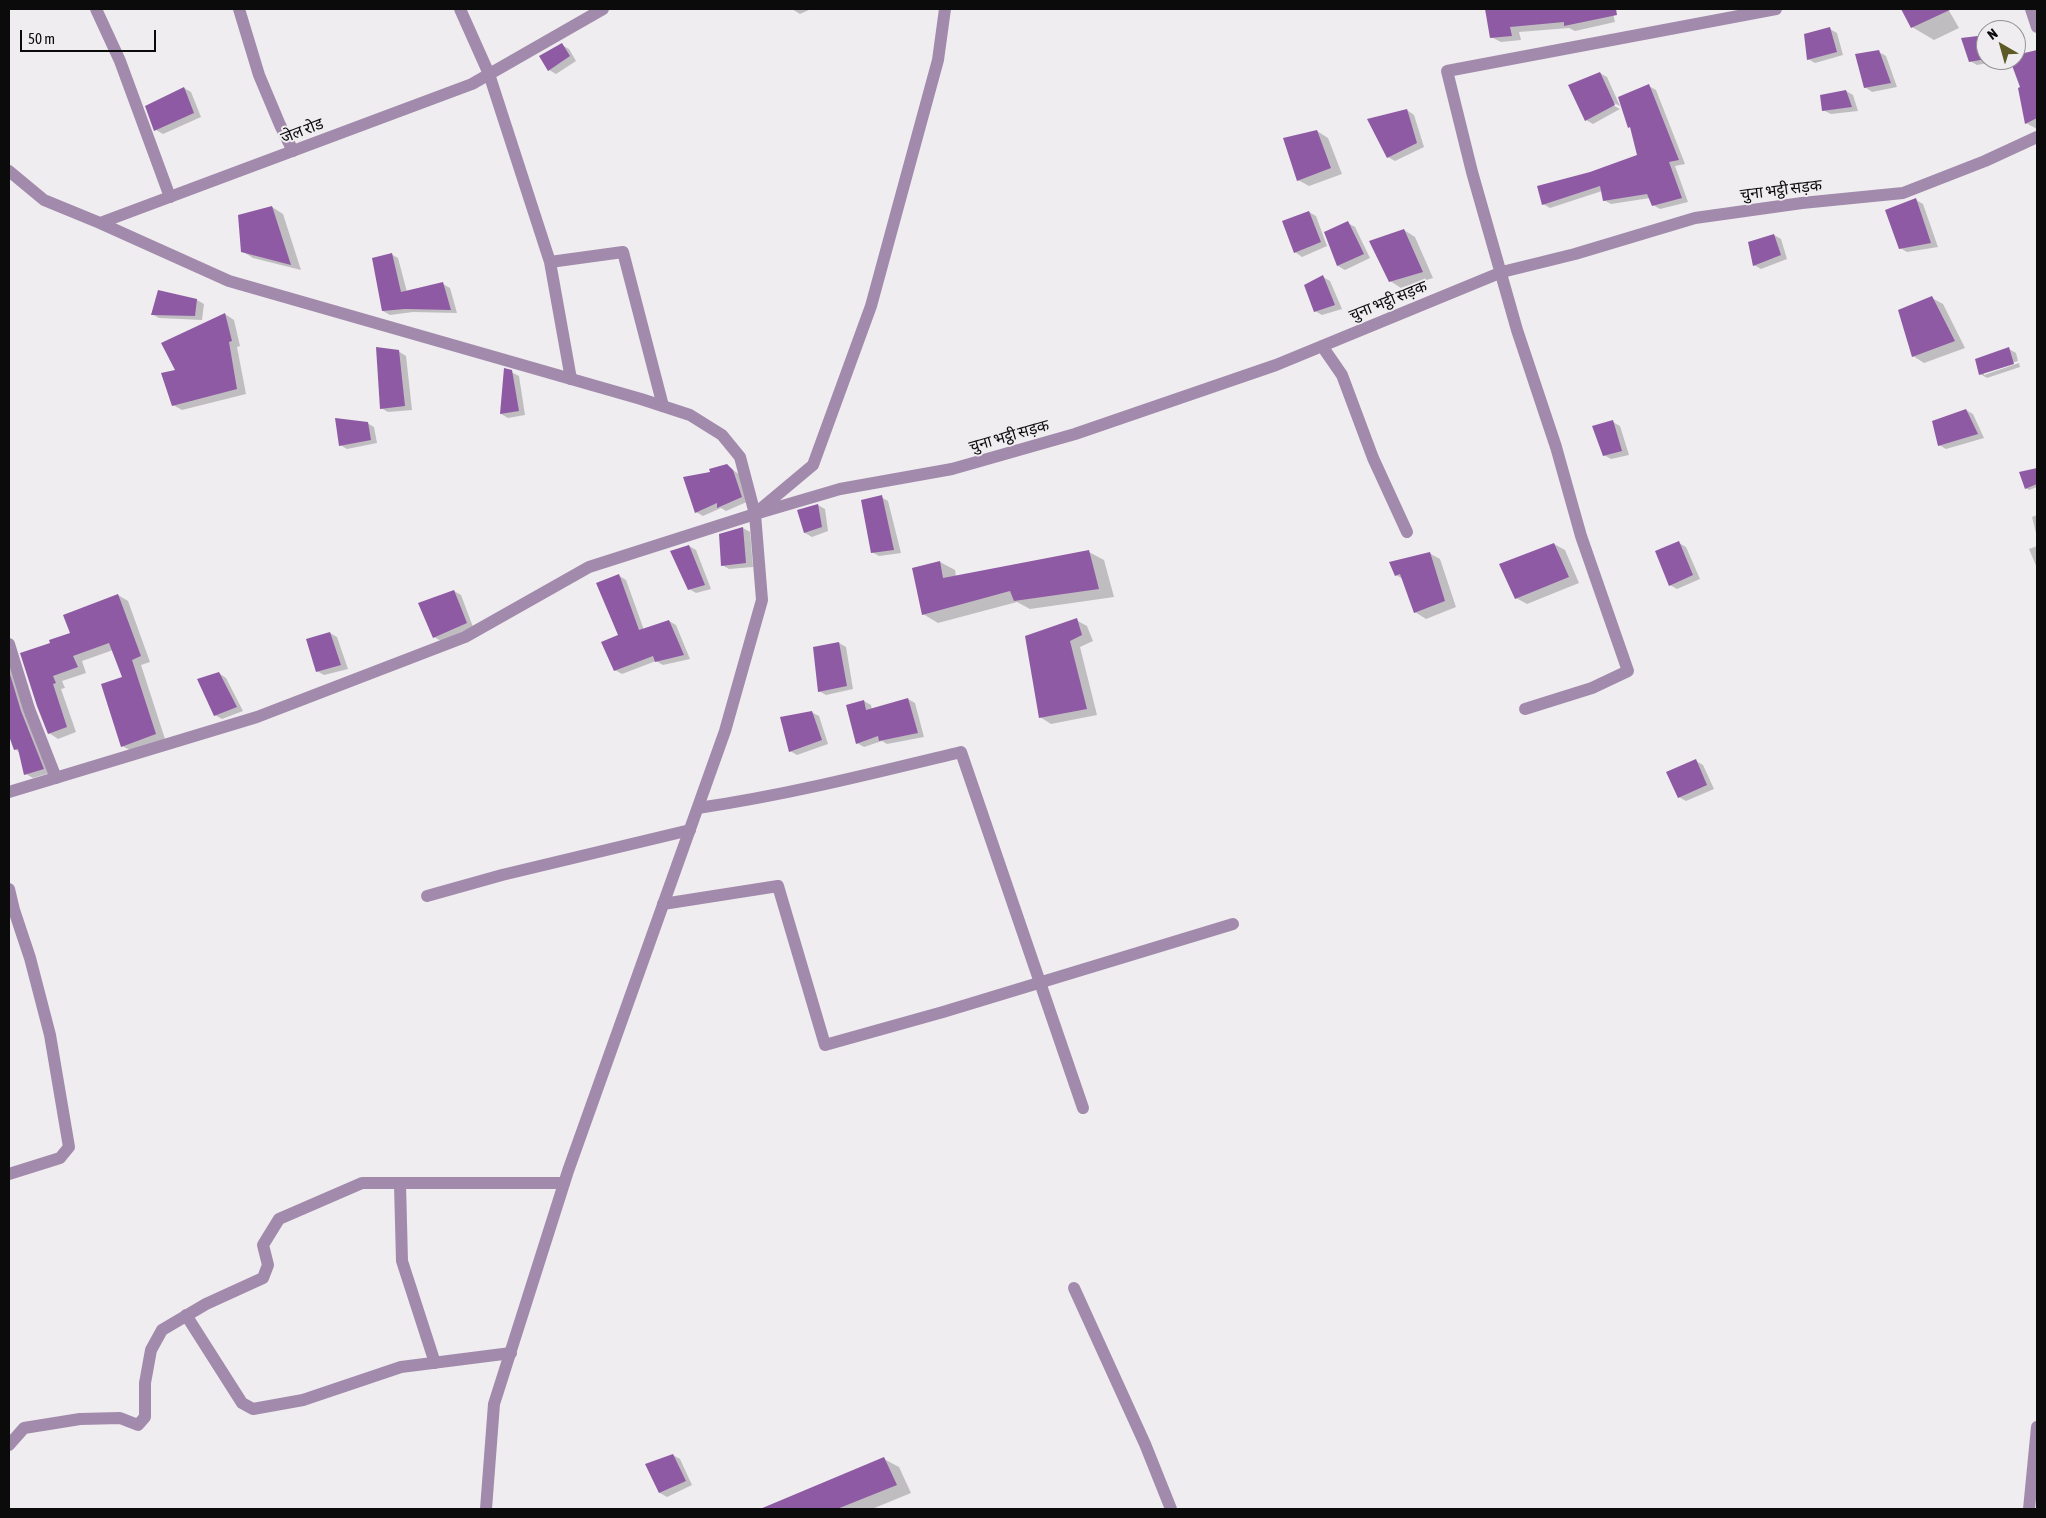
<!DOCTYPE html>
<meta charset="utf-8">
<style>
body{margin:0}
#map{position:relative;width:2046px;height:1518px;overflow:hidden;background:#efedf0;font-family:"Asap Condensed",sans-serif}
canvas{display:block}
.frame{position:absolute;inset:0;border:10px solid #0c0b0c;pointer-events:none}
.north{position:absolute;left:1976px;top:20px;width:50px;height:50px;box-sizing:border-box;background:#efedf0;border:1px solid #949395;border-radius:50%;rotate:322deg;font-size:14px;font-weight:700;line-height:20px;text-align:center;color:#0c0b0c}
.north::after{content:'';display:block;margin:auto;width:18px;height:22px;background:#5d5a26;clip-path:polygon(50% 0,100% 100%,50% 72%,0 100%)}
.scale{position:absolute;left:20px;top:30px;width:136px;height:22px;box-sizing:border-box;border:2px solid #0c0b0c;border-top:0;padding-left:6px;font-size:15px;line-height:18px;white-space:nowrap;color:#0c0b0c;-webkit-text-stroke:4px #efedf0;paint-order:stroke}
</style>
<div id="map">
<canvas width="2046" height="1518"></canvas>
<div class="frame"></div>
<div class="north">N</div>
<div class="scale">50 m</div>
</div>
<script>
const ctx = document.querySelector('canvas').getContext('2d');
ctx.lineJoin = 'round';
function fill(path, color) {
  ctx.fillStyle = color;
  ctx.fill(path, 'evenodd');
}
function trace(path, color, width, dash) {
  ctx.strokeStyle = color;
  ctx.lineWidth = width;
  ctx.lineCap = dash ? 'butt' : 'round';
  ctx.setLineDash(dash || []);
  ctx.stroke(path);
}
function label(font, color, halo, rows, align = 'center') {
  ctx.font = font + ' "Asap Condensed","Noto Sans Devanagari",sans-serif';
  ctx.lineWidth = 4;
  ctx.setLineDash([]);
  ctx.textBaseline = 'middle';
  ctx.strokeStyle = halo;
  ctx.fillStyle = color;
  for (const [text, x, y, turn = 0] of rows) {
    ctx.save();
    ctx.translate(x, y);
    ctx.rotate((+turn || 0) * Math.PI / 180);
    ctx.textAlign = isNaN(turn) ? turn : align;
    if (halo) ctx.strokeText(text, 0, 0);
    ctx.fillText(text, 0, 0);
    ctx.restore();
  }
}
fill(new Path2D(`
 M792 9H811L800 14Z
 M1486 9H1612L1615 22 1575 31 1569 28 1519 32 1521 40 1501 42 1491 37Z
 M1903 9H1948L1959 28 1934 40 1912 27Z
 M1830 29 1837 33 1843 55 1815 63 1808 59Z
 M1986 36V60H2005L1977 65 1970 61Z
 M562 45 569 49 576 61 556 74 549 70Z
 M2037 51V129L2026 123 2022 88 2012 60H2016V57Z
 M1879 52 1886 56 1897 87 1872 92 1865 87Z
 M1600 73 1607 77 1620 106 1610 101 1609 103 1620 109 1593 124 1586 120Z
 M1649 86 1656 90 1685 164 1675 166 1688 202 1660 209 1653 205 1650 198 1611 204 1604 200 1602 191 1550 208 1543 204 1591 173 1638 156 1632 128 1629 127Z
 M184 88 191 92 201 117 163 134 156 130 147 107Z
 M1846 91 1853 95 1858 111 1831 114 1823 110Z
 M1407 110 1414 115 1424 147 1395 161 1388 157Z
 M1317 131 1328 138 1342 174 1309 186 1298 180Z
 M1916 200 1923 204 1938 247 1907 252 1900 248Z
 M272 207 283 214 301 270 253 258 242 251Z
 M1309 212 1316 216 1327 246 1302 257 1295 252Z
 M1348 223 1355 227 1370 258 1345 270 1338 266Z
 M1404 230 1415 237 1433 278 1401 288 1390 281Z
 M1774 235 1781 239 1787 259 1761 269 1754 265Z
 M391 254 398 258 407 292 443 284 450 288 457 313 413 312 390 315 383 311Z
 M1323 277 1330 281 1342 309 1322 315 1315 311Z
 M1932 298 1943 304 1965 348 1924 363 1913 356Z
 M197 300 204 304 202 320 159 318 152 314Z
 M225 314 234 320 240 346 237 347 246 394 182 410 173 405 177 371Z
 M2009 349 2016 353 2018 361 1984 372V375L2019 363 2020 367 1987 378 1980 374Z
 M398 351 406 356 412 410 388 412 381 408Z
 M511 372 519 376 525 415 508 418 501 414Z
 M1966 410 1973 414 1984 438 1946 449 1939 445Z
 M1613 422 1620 426 1629 455 1611 459 1604 455Z
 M367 423 374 427 377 443 347 449 340 445Z
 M726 465 740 475 749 501 726 511 721 508 703 516 696 512 711 473Z
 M2037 469V487L2029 490 2026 488 2021 473Z
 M881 497 888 501 901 553 879 556 872 552Z
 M818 505 825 509 828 531 812 537 805 533 798 511Z
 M2037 515V537L2032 517Z
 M743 528 750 532 753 567 729 569 722 565 720 535Z
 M1679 543 1686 547 1700 579 1677 589 1670 585Z
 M1554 544 1565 550 1579 583 1527 604 1516 598Z
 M689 546 696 550 711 589 696 593 689 589Z
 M2037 546V568L2029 549Z
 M1089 552 1104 560 1114 597 1030 609 1017 602 938 623 923 614 940 562 955 570 956 577Z
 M1429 553 1440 559 1456 607 1426 619 1415 612 1403 579 1396 575Z
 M618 575 626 580 644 630 669 621 676 625 690 659 663 665 656 661 622 674 615 670 619 636Z
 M454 591 461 595 473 627 441 641 434 637Z
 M118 595 128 601 150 662 141 665 165 739 132 751 122 746 123 678 113 650 82 661 86 673 62 681 65 688 61 689 76 732 58 739 49 733 52 643 72 634Z
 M1076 620 1087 626 1093 641 1080 647 1097 715 1051 724 1040 717Z
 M330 633 337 637 348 669 324 675 317 671Z
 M839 643 846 647 853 689 826 695 819 691Z
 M9 655 50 773 33 778 26 774 20 753 15 749 9 732Z
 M219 673 226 678 243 711 222 719 215 715Z
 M908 699 915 703 924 737 887 744 882 741 864 747 857 743 864 701 871 705 872 710Z
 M811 712 819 716 828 744 797 755 790 751Z
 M1696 761 1703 765 1714 789 1686 801 1679 797Z
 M673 1455 680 1459 692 1485 667 1497 660 1493 647 1465Z
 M884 1459 899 1467 911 1493 872 1509H762Z`), '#0003');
fill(new Path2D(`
 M1485 9H1616L1617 15 1564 26V22L1510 27 1512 36 1490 38Z
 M1901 9H1952L1911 28Z
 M1830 27 1837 52 1807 60 1804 34Z
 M1986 35V59L1969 62 1961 38Z
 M562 43 570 56 548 71 539 56Z
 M1879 50 1891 83 1864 88 1855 54Z
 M2037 50V118L2025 124 2018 88 2020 87 2010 60H2016V55Z
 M1600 72 1615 105 1585 121 1568 85Z
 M1649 84 1679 160 1669 162 1682 198 1652 206 1647 194 1603 201 1600 186 1542 205 1537 186 1590 172 1637 155 1630 127 1628 128 1618 97Z
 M184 87 194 113 154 131 145 106Z
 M1846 90 1852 107 1822 111 1820 95Z
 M1407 109 1417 143 1387 158 1367 119Z
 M1317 130 1331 168 1297 181 1283 138Z
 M1916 198 1931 243 1899 249 1885 210Z
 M272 206 291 265 241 252 238 215Z
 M1309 211 1321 242 1294 253 1282 221Z
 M1348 221 1364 254 1337 266 1324 232Z
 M1404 229 1423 272 1389 282 1369 241Z
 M1774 234 1781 255 1753 266 1748 242Z
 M392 253 401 292 443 282 451 310 405 309 382 311 372 258Z
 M1323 275 1335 305 1314 312 1304 285Z
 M158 290 197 299 195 316 151 315Z
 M1932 296 1955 341 1912 357 1898 310Z
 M225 313 232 341 229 342 237 389 172 406 161 373 175 370 161 343Z
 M376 347 399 350 405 406 380 409Z
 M2009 347 2014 364 1979 375 1975 359Z
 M504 368 512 370 519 411 500 414Z
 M1966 409 1978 434 1938 446 1932 421Z
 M335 418 368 422 371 440 339 446Z
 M1613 420 1622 451 1603 456 1592 426Z
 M727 464 733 470 742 497 717 508V503L695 513 683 477 710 472 709 469Z
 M2037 468V484L2025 489 2019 472Z
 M882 495 894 550 871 553 861 500Z
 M818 504 822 527 804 533 797 510Z
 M743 527 746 563 721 566 719 534Z
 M1679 541 1693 575 1669 586 1655 551Z
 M1554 543 1569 577 1515 599 1499 564Z
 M689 545 705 585 688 590 670 551Z
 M1089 550 1099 589 1014 601 1010 591 922 615 912 568 940 561 943 578Z
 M1430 552 1445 601 1414 613 1400 574 1395 576 1389 562Z
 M619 574 639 630 669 620 684 655 655 662 653 656 614 671 601 642 618 635 596 583Z
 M454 590 467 623 433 638 418 603Z
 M118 594 141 656 132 660 156 734 121 747 101 684 122 677 109 643 73 656 78 667 53 676 56 683 53 684 67 727 48 734 37 706 20 653 50 643 49 640 70 633 63 615Z
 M1077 618 1082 635 1070 641 1087 709 1039 718 1025 636Z
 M330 632 341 665 316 672 306 639Z
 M839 642 847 686 818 692 813 647Z
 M9 671 21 711 44 769 24 775 18 749 14 750 9 736Z
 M219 672 237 707 214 716 197 679Z
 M908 698 918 733 879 741 878 736 856 744 846 705 864 700 866 710Z
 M812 711 822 740 789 752 780 717Z
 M1696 759 1707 785 1678 798 1666 772Z
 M673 1454 686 1481 659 1493 645 1464Z
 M884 1457 897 1485 837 1509H760Z`), '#8f5aa4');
trace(new Path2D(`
 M96 9 120 61 170 197
 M239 9 259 75 280 125 293 151
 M460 9 489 74 550 262 623 252 663 406
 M2031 9 2037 27
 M550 262 571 379
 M1322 346 1342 375 1373 458 1407 532
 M758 511 813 465 871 306 938 60 945 9
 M755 514 840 489 952 469 1075 434 1276 365 1502 272 1575 254 1695 218 1802 203 1903 193 1985 161 2037 137
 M9 644 29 709 56 778
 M1525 709 1592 688 1628 671 1581 536 1556 447 1517 330 1472 172 1447 71 1776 9
 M698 808C787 795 874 773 961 752L1083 1108
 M9 889 14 910 30 958 50 1035 69 1147 60 1158 9 1174
 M427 896 502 875 690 830
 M663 904 778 886 825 1045 943 1012 1233 924
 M400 1184 402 1261 435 1363
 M1074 1288 1145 1444 1171 1509
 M186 1315 242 1403 253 1409 303 1400 401 1367 511 1353
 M9 1445 24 1428 80 1419 120 1418 138 1425 145 1417V1383L151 1350 162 1330 206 1304 263 1278 268 1265 263 1245 279 1219 362 1183H564
 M2029 1509 2037 1427`), '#a28aac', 12);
trace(new Path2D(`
 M9 171 44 200 100 223 472 84 603 9
 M100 223 229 281 641 399 690 415 722 435 740 457 755 514 762 600 725 731 568 1171 494 1404 486 1509
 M9 792 257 717 465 637 589 567 755 514`), '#a28aac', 12);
label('16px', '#0c0b0c', '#efedf0', [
 ["जेल रोड",302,131,-21],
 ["चुना भट्ठी सड़क",1781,190,-7],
 ["चुना भट्ठी सड़क",1388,301,-22],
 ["चुना भट्ठी सड़क",1009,436,-16]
]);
</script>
